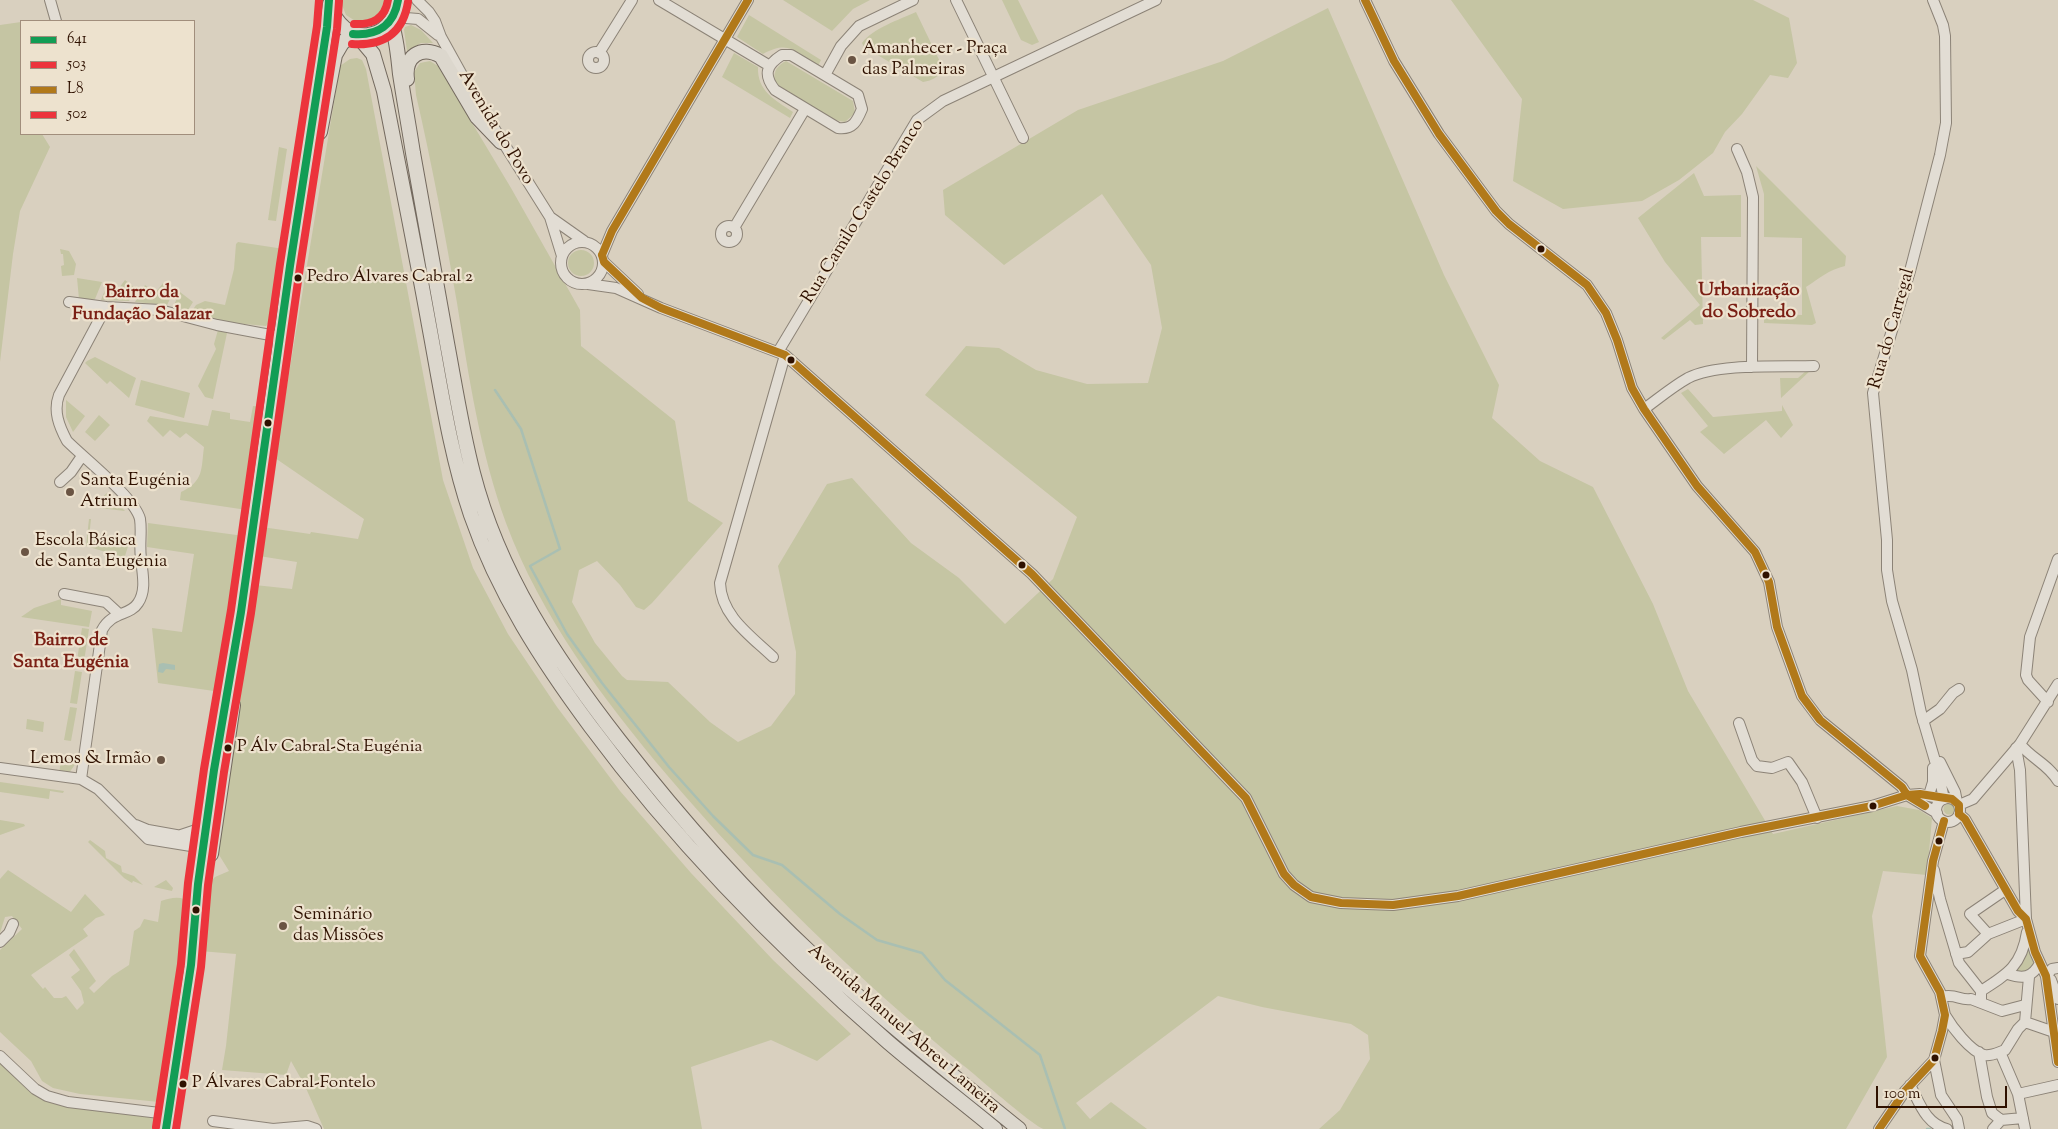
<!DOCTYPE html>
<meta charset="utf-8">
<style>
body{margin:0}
#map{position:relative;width:2058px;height:1129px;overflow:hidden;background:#d9d0bf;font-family:"Sorts Mill Goudy",serif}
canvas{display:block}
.legend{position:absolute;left:20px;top:20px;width:175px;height:115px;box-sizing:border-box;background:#ede2ce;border:1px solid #a18e7c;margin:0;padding:6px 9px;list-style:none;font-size:15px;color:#2f1100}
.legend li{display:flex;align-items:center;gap:10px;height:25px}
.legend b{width:25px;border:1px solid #a18e7c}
.scale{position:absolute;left:1876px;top:1086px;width:131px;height:22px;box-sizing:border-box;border:2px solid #2f1100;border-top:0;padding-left:6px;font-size:15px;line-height:18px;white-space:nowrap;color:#2f1100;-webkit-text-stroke:4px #ede2ce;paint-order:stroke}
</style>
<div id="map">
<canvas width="2058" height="1129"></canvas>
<ul class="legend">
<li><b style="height:6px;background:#129d55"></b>641</li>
<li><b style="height:6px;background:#ec343c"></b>503</li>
<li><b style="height:6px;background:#b1791a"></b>L8</li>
<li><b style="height:6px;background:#ec343c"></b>502</li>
</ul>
<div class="scale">100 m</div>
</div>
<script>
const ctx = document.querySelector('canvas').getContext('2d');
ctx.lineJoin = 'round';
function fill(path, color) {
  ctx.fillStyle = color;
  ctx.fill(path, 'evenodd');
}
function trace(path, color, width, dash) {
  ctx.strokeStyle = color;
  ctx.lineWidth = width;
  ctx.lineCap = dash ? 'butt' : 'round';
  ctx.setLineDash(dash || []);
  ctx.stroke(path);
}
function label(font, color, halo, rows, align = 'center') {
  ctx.font = font + ' "Sorts Mill Goudy",serif';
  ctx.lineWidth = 4.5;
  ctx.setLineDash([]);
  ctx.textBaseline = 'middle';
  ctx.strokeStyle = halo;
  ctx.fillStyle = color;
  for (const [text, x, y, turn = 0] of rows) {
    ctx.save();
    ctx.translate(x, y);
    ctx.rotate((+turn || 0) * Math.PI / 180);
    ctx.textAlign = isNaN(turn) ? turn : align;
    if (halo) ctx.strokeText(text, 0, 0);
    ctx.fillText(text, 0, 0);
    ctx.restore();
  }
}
fill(new Path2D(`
 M340 0H388C386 16 376 24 360 24L346 15Z
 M783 0H870L853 9 832 31Z
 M1002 0H1018L1039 42 1032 45 1021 40Z
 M1451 0H1753L1789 18 1797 63 1788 78 1770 75 1742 114 1725 132 1713 153 1679 180 1642 201 1563 209 1513 181 1522 99Z
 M1328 8 1444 275 1499 385 1492 418 1540 461 1593 487 1653 604 1688 691 1773 834 1897 806 1919 810 1932 818 1927 875 1883 871 1872 916 1887 1057 1846 1129H1319L1340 1110 1370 1059 1368 1035 1351 1024 1262 1007 1218 996 1076 1103 1090 1119 1111 1102 1147 1129C1122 1129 1097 1129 1072 1129 1063 1129 1053 1129 1044 1129 1034 1127 977 1076 964 1066 856 978 757 881 667 775 603 699 541 617 506 523 480 452 469 378 457 303 445 234 432 164 416 95L414 72 420 63 430 61 438 66 511 188 580 310 581 346 675 421 688 501 723 523 652 603 644 610 636 607 620 585 597 561 579 570 572 602 595 643 622 676 627 680 668 682 710 722 738 742 771 726 795 694 796 652 778 566 827 484 852 478 911 543 959 578 1005 624 1053 579 1077 517 925 395 966 346 999 348 1036 370 1087 384 1148 383 1162 328 1151 265 1102 194 1004 265 945 215 943 190 1078 110 1223 61Z
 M916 12 943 68C938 78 933 80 923 82L864 47 862 43C873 28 899 20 916 12Z
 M749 15 821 60 818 66C795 51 789 40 763 54L737 37Z
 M21 22V134H42L50 147 20 211 13 254 0 362V25Z
 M411 25 421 30 433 43H421L407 51 404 30 405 27Z
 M734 53 758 67C757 91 775 100 793 112L790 118 722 77Z
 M357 58 362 60 366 69 443 480 473 568 508 634 557 707 620 791 691 873 773 960 851 1034 817 1061 771 1040 691 1067 702 1129H324L305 1086 291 1061 286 1075 222 1070 226 1046 236 954 200 951 210 882 215 877 229 871 216 850 234 750 241 693 238 692 245 639 255 585 292 589 297 562 259 556 262 527 310 534 311 532 358 539 364 519 275 458 340 66 350 59Z
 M786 61 853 101 855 113 845 122 834 120 778 85 774 81C774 70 777 66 786 61Z
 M279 147 287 149 276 221 268 220Z
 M1756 166 1846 256 1845 266C1828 270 1820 278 1806 287L1816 323 1812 325 1764 323V314L1802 315V238L1764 237V194Z
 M1694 173 1704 196 1741 195V237H1701L1703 324 1695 325 1690 320 1664 340 1661 338 1700 305 1665 262 1638 218Z
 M238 242 284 249 277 314 266 326 223 322 192 311 196 305 205 301 225 305 234 269 236 244Z
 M60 249 69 251 76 264 74 275 62 276 61 266 64 265 63 254H61Z
 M568 263a13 13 0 1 1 26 0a13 13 0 1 1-26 0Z
 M77 278 102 282 95 299H79Z
 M125 280 135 288 129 301 101 300 107 285 116 292Z
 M164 282 174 291 167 305 135 302 145 285 155 293Z
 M180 292 193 302 188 310 173 307Z
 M218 330 227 333 213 399 205 397 198 386 216 349 214 344Z
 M95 357 136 378 129 398 110 381 107 384 85 363 87 361Z
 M1806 371H1810L1781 398 1780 378H1798Z
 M141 380 190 393 184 418 135 405Z
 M1688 389 1713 417 1782 411V405L1793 425 1781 438 1766 420 1724 454 1700 432 1708 426 1681 393Z
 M66 400 85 416 73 432 66 417Z
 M253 406 263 407 247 510 180 500 181 492C204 481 201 469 204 447L186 433 180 438 170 430 163 437 147 421 150 416 208 426 212 410 230 413V419L250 422Z
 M99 415 110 425 95 441 85 432Z
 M107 493 125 511 91 507Z
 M89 519H91L89 538 129 543 125 556 122 557 86 546Z
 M148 523 244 536 221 692 158 683 152 628 182 632 194 554 147 547Z
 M61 599V605L92 611 89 627 21 617 34 608Z
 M82 628 89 629 83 668 76 667Z
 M75 671 82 672 77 704 70 703Z
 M70 707 77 708 71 741 64 740Z
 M27 719 44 722 43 732 26 729Z
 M61 761 76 763 69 773H59Z
 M0 782 64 791 63 793 50 791 49 799 0 792Z
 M1943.5 809a5.5 5.5 0 1 1 11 0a5.5 5.5 0 1 1-11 0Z
 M0 820 24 824 25 826 0 835Z
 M90 840 105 851 106 858 121 866 122 872 134 876 143 885 133 881 132 883 124 878 88 842Z
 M8 870 71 912 85 894 105 915 96 918 83 929 88 936 31 975 43 989 45 987 54 998H62L66 996 77 1010 84 1003 81 991 71 977 80 970 69 955 74 949 96 981 89 988 94 993 112 976 129 965 134 931 140 927 144 919 158 922 161 901C171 898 182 895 190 903L185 956 171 1023H175L162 1098 159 1102 80 1094 53 1088 42 1081 31 1061 0 1032V950L22 929 12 916 5 917 0 933V879Z
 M166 880 173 888 172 891 154 887Z
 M2030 948 2033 951V972H2015Z
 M0 1062 39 1097 51 1103 160 1118 159 1129H0Z`), '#c5c5a3');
fill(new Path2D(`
 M163 663 175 665V670L166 669 163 673 158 672 159 664Z`), '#a9bfb2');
trace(new Path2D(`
 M495 390 521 429 560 549 530 566 567 634 602 683 669 767 713 816 753 855 782 865 840 914 877 940 922 953 945 980 1040 1055 1065 1129
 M1927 1129H1930`), '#a9bfb2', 2.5);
const minor = new Path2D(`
 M50 0 56 21
 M417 0 429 12 435 21 441 37 472 93 550 217 562 256
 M659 0 770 66
 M956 0 1023 138
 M1365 0 1394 61 1439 134 1496 211 1509 224 1587 285 1606 313 1617 340 1632 388 1644 409 1697 486 1755 552 1769 582 1777 627 1802 696 1820 720 1902 787 1907 795 1937 813
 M1933 0 1943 25 1945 36 1946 123 1940 155 1910 271 1873 393 1887 540V570L1892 601 1912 670 1921 713 1938 771 1944 799
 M394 17 418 19 438 35
 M588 60a8 8 0 1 1 16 0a8 8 0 1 1-16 0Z
 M599 53 632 0
 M782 55H791L858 95 862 109C857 121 853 130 838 128L775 90C763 75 766 65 782 55Z
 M825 75 841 46 859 26 913 0
 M1737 149 1747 172 1753 197 1752 367
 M550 217 584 241
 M721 234a8 8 0 1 1 16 0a8 8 0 1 1-16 0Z
 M734 228 805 109
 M561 263a21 21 0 1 1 42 0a21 21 0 1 1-42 0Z
 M602 255 612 231 748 0
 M604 262 638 294
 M588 284 616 288 661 308 785 355 1032 574 1246 798 1284 874 1294 885 1311 897 1341 903 1393 905 1458 896 1741 832 1872 806 1907 795 1920 794 1944 799
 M69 302 106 307
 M778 352 917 120 943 101 1156 0
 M1644 409C1658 399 1672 387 1688 378 1717 363 1781 367 1814 366
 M60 482 71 472 82 456
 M64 594 106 602 119 614
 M773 657C751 636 721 616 720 583L785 355
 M2048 702 2028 680 2026 675 2030 637 2058 559
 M1923 721 1940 709 1953 693 1959 689
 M1739 723 1752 760 1757 766 1772 768 1788 762 1802 782 1817 818
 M2020 744C2032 759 2048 764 2058 781
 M1940 762 1955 792 1957 802
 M0 768 81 779 98 789 148 839 191 846 197 849 202 857
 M81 779 102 630C112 611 130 616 138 603 147 590 142 572 141 558 139 545 142 532 140 519 135 498 85 459 67 441 59 426 53 411 59 395L106 307 160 310 217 325 281 337
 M1929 795 1933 782V768
 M1936 810a12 12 0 1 1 24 0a12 12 0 1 1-24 0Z
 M1959 805 1973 799 2020 744 2058 684
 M1959 814 1965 819 2018 911 2026 919 2035 952 2046 976 2058 1062
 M136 825 148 830 204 840
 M181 835 196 830 207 819
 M1934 870 1940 899 1959 963 1981 991V1002
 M1988 934 1970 914 2005 890
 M0 942 9 933 13 924
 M1956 954 1968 952 1988 934 2026 919 2020 770 2016 748
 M2058 968 2052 969 2046 976 2051 980 2058 999
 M2008 974C2023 979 2032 978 2040 963
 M1981 991C2008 974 2022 965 2027 932
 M1941 997C1956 993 1960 1001 1971 999L2002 1011 2025 1005
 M1945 1015C1952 1027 1970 1051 1984 1055 1990 1056 1995 1054 2000 1052
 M2025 1022 2054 1032
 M1979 1052 1987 1097 1992 1113 2001 1120 2023 1118
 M0 1056 35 1089 47 1096 68 1102 168 1114
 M1934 1060 1941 1095 1957 1119 1959 1129
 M1910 1085C1920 1104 1926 1124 1947 1129
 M2018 1094 2058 1085
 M213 1121 273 1129 307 1126 316 1129
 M1879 1129 1905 1091 1934 1060 1942 1031 1945 1015 1940 992 1920 956 1933 861 1944 821
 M1993 1129 2001 1120
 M2025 1129 2018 1094 2000 1052 2005 1050 2018 1029 2025 1022 2029 977`);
const major = new Path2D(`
 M330 5C342 48 394 44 398 0
 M391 22C397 39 398 56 400 74 404 100 409 127 413 153 424 216 436 280 447 343 455 386 462 431 473 473 499 574 556 659 619 740 679 817 744 891 815 957 880 1018 950 1073 1019 1129
 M357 35 373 54 384 91C399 169 415 247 429 325 441 389 450 453 471 515 498 593 542 661 591 727 677 843 779 947 888 1042 923 1072 960 1100 995 1129
 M407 79C404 56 421 45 441 56L477 117 501 142
 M320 132 335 55 342 43 353 34
 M211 854 233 705
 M191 965 198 884 212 781 241 612 284 315 290 266 330 4
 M166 1129 193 956`);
trace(minor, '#8c8377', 12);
trace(major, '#73695e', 16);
trace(minor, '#e2ddd4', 10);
trace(major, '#dcd7cd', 14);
trace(new Path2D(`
 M353 34C378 36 394 25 398 0
 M166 1129 191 965 198 884 214 770 241 612 290 266 327 27 329 0`), '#129d55', 8);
trace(new Path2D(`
 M352 44C384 46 403 33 408 2
 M176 1129 201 967 208 885 224 772 251 613 300 267 337 29 339 1`), '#ec343c', 8);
trace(new Path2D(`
 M1365 0 1394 61 1439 134 1496 211 1509 224 1587 285 1606 313 1617 340 1632 388 1644 409 1697 486 1755 552 1769 582 1777 627 1802 696 1820 720 1902 787 1907 795 1925 806
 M602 255 604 262 642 298 661 308 785 355 1032 574 1246 798 1284 874 1294 885 1311 897 1341 903 1393 905 1458 896 1741 832 1872 806 1907 795 1920 794 1952 799 1959 805V814
 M602 255 612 231 748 0
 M1959 814 1965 819 2018 911 2026 919 2035 952 2046 976 2058 1062
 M1879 1129 1905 1091 1934 1060 1942 1031 1945 1015 1940 992 1920 956 1933 861 1944 821`), '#b1791a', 8);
trace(new Path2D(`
 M354 24C372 25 385 19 388 0
 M156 1127 181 964 188 883 204 769 231 610 280 264 317 26 319 0`), '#ec343c', 8);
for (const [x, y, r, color] of [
 [852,60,5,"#6a5443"],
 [1541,249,4.5,"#2f1100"],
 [298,278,4.5,"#2f1100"],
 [791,360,4.5,"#2f1100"],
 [268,423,4.5,"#2f1100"],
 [70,492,5,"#6a5443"],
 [25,552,5,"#6a5443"],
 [1022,565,4.5,"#2f1100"],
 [1766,575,4.5,"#2f1100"],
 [228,748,4.5,"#2f1100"],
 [161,760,5,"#6a5443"],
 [1873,806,4.5,"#2f1100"],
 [1939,841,4.5,"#2f1100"],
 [196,910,4.5,"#2f1100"],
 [283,926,5,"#6a5443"],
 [1935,1058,4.5,"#2f1100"],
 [183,1084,4.5,"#2f1100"]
]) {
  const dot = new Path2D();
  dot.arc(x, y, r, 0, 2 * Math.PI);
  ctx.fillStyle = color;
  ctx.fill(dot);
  trace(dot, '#ede2ce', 2);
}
label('17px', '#2f1100', '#ede2ce', [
 ["Pedro Álvares Cabral 2",307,278],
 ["P Álv Cabral-Sta Eugénia",237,748],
 ["P Álvares Cabral-Fontelo",192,1084]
], 'left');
label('18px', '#2f1100', '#ede2ce', [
 ["Amanhecer - Praça",862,50],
 ["das Palmeiras",862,71],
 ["Santa Eugénia",80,482],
 ["Atrium",80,503],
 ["Escola Básica",35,542],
 ["de Santa Eugénia",35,563],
 ["Lemos & Irmão",151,760,"right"],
 ["Seminário",293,916],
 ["das Missões",293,937]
], 'left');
label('18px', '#2f1100', '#ede2ce', [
 ["Avenida do Povo",495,128,59],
 ["Rua Camilo Castelo Branco",864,212,-58],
 ["Rua do Carregal",1893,329,-74],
 ["Avenida Manuel Abreu Lameira",903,1030,41]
]);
label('bold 19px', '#7a1f14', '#ede2ce', [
 ["Urbanização",1749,292],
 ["do Sobredo",1749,314],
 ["Bairro da",142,294],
 ["Fundação Salazar",142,316],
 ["Bairro de",71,642],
 ["Santa Eugénia",71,664]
]);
</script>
